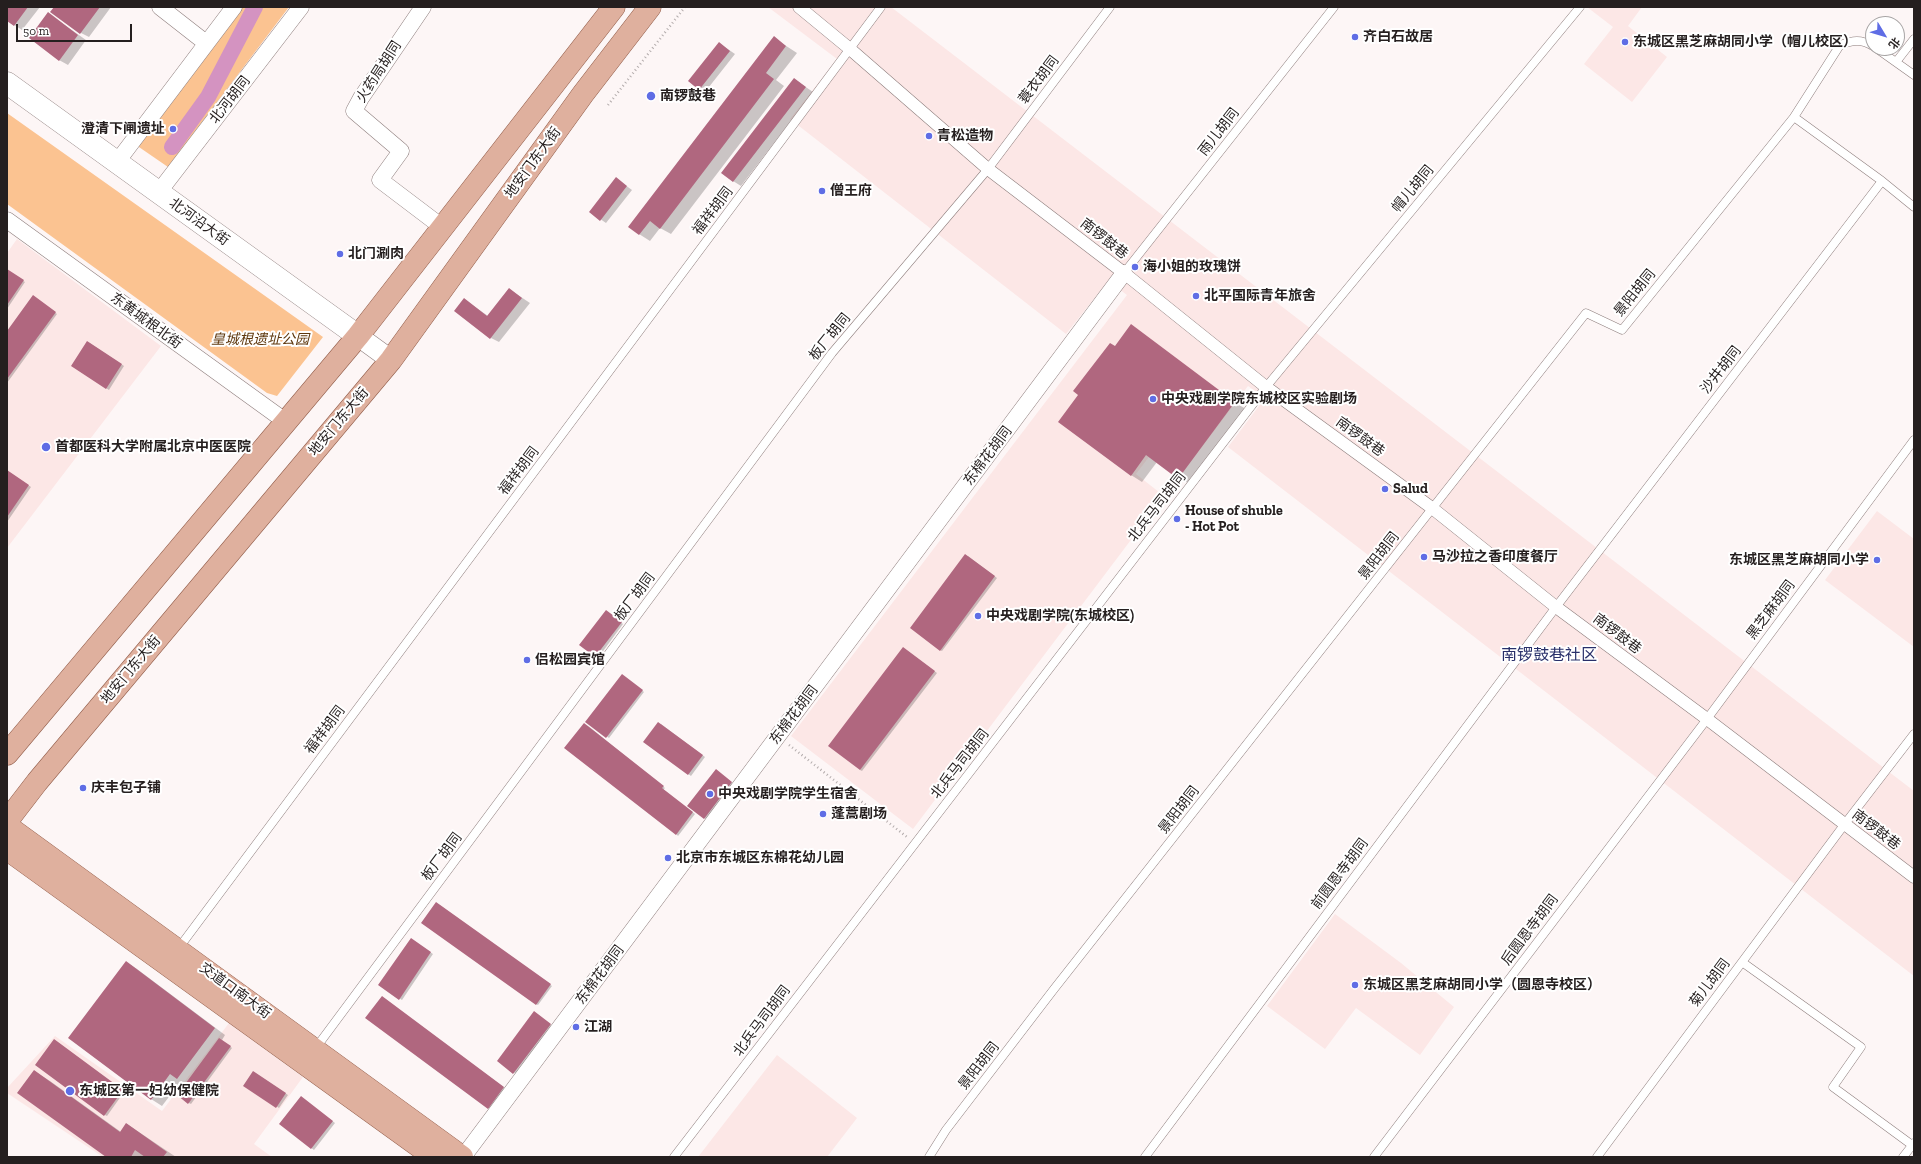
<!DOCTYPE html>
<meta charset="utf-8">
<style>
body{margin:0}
#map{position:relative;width:1921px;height:1164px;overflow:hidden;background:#fdf6f6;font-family:"Zilla Slab","Noto Sans SC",serif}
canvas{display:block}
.frame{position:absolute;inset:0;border:8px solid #251f1f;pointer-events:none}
.north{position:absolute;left:1865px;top:16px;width:40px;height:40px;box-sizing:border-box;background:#fff;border:1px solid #a8a5a5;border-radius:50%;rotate:128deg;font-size:11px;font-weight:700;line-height:16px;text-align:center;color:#251f1f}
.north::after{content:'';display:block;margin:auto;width:14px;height:18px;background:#5f6de5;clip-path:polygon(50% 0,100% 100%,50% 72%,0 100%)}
.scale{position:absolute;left:16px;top:24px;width:116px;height:18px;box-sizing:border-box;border:2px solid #251f1f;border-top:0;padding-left:5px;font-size:12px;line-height:14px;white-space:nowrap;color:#251f1f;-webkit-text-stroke:3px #fff;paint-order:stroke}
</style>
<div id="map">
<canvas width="1921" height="1164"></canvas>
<div class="frame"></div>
<div class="north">北</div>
<div class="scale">50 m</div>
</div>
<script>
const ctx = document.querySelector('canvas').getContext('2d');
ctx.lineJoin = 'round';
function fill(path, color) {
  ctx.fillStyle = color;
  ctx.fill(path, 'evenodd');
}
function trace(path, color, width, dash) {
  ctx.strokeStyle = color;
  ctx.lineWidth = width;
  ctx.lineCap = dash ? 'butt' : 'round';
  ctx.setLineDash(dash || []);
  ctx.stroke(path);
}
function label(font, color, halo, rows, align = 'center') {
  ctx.font = font + ' "Zilla Slab","Noto Sans SC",serif';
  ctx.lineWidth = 4;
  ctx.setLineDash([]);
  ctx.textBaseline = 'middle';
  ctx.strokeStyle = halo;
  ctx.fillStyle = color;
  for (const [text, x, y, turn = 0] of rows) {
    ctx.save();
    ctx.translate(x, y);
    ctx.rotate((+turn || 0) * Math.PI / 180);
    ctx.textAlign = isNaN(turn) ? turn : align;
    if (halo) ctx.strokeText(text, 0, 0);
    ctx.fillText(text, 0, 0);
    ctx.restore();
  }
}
fill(new Path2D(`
 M768 7H891L1914 791V976L1228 447 1265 398 1248 386 1178 479 1149 457 1136 474 1164 496 913 829 791 736 1127 295 1108 281 1066 334 790 119 837 59Z
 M1587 7H1642L1628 26 1667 57 1632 102 1584 64 1613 27Z
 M17 239 161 346 7 548V253Z
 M1877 511 1914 539V647L1825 580Z
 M1335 914 1401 963 1454 1007 1420 1055 1356 1008 1325 1049 1267 1006Z
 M229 1023 303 1077 254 1144 272 1157H103L7 1093V1088L55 1036 162 1111Z
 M777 1055 857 1118 827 1157H698Z`), '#fce7e6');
fill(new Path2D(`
 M241 7H289L168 167 136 145Z
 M7 113 323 337 277 396 267 393 7 204Z`), '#fbc391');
fill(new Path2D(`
 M7 7H40L22 30 7 20Z
 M55 7H111L89 37 81 33Z
 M49 14 86 40 68 65 59 60Z
 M774 38 797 53 776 80 784 86 671 234 660 228 650 241 639 234Z
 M719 43 735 54 705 92 690 81Z
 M794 79 813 92 741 186 733 181Z
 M621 182 632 190 606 223 590 212Z
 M7 270 25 282 7 309Z
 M509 289 530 303 499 342 491 338 464 299 488 316Z
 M35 298 57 314 7 383V332Z
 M1132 326 1239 406V405L1246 409 1189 484 1157 462 1142 482 1131 475 1115 347Z
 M88 342 124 366 109 390 72 366Z
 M7 471 31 487 7 522Z
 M968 556 997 578 942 651 940 650Z
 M608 612 623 624 598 658 595 656Z
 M906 650 937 673 862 771 860 770Z
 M624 676 644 692 609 738 587 722Z
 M661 724 705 757 691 776 645 741Z
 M587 725 665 788 663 790 695 814 678 836Z
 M718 772 734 784 706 819 704 818Z
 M438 904 552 986 538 1005 536 1004Z
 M411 939 433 954 402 1000 379 985Z
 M126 962 137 969 225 1035 222 1040 232 1048 191 1104 189 1103 186 1084 181 1081 162 1106 151 1099Z
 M384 999 506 1089 491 1109 488 1108Z
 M537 1014 552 1026 516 1074 514 1073Z
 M56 1042 124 1092 107 1116 105 1115Z
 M34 1071 50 1081 121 1132 127 1124 176 1157H108Z
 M254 1072 288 1095 279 1108 245 1085Z
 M303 1099 335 1123 314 1150 280 1124Z`), '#0003');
trace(new Path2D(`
 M172 147 208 97 255 7`), '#d493c1', 16);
fill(new Path2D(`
 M7 7H28L14 26 7 21Z
 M54 7H100L80 34 50 12Z
 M48 12 78 35 59 61 29 38Z
 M774 36 786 46 766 73 774 79 660 229 650 221 639 235 628 227Z
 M719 42 730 51 699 90 688 81Z
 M794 78 806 87 733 182 721 173Z
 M616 177 627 186 600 221 589 212Z
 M7 269 24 280 7 305Z
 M509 288 522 298 490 339 454 311 464 298 487 316Z
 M33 295 56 312 7 379V331Z
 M1131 324 1235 402 1178 479 1146 455 1131 476 1058 422 1078 395 1073 391 1110 343 1115 346Z
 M87 341 122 364 106 389 71 366Z
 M7 470 29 485 7 517Z
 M965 554 995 576 940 651 910 628Z
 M606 610 622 622 595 657 579 645Z
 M903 647 935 671 860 770 828 746Z
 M622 674 643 690 606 738 585 722Z
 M658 722 703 755 688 775 643 742Z
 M584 723 664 786 662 788 693 812 676 835 564 748Z
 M716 769 732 782 704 819 687 806Z
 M436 902 551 984 536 1005 421 923Z
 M411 938 431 952 399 1000 378 985Z
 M126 961 215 1028 177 1079 170 1074 151 1100 68 1038Z
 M382 996 504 1087 488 1109 365 1018Z
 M534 1011 551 1024 513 1074 497 1061Z
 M219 1038 231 1046 188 1104 177 1095Z
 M54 1039 123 1090 104 1116 35 1065Z
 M34 1070 120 1132 126 1123 167 1152 163 1157H145L135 1150 131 1157H106L17 1093Z
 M253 1071 286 1093 276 1108 243 1086Z
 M301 1096 333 1121 311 1149 279 1124Z`), '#b0677f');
const service = new Path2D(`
 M1876 48 1914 75
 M1896 62 1914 39
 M1794 117 1882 181
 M1124 273 1334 7
 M178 949 881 7
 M1742 962 1861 1047 1833 1087 1912 1145
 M315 1049 832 353 988 169 1110 7
 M674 1157 1266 387 1580 7
 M929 1157 946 1130 1054 989 1586 313 1622 330 1794 117 1840 45C1853 40 1861 39 1873 46
 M1145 1157 1556 607 1882 181 1914 207
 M1374 1157 1707 719 1914 440
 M1597 1157 1844 825 1914 734
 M1903 1157 1914 1143`);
const pedestrian = new Path2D(`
 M799 7 850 49 988 169 1124 273 1266 387 1432 508 1556 607 1707 719 1914 877`);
const minor = new Path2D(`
 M160 7 206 43
 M423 7 361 98 354 111 401 151 380 180 442 227
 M117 162 234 7
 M158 193 301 7
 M7 220 285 421
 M463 1157 1124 273`);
const tertiary = new Path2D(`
 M358 336 391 360`);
const secondary = new Path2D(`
 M7 83 358 336`);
const primary = new Path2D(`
 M7 754 358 336 614 7
 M7 821 37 782 391 360 583 94 650 7
 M7 826 462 1157
 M7 849 434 1157`);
trace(service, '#8d7d7c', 9);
trace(pedestrian, '#8d7d7c', 13);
trace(minor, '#8d7d7c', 17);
trace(tertiary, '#8d7d7c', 21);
trace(secondary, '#8d7d7c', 23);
trace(primary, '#905b48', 23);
trace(new Path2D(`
 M608 105 685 7
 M789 745 907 837`), '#b3acac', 2.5, [1, 3]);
trace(service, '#fff', 8);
trace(pedestrian, '#fff', 12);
trace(minor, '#fff', 16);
trace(tertiary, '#fff', 20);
trace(secondary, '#fff', 22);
trace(primary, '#dfb09e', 22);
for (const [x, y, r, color] of [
 [1355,37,4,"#5f6de5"],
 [1625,42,4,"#5f6de5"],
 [651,96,5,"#5f6de5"],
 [173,129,4,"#5f6de5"],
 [929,136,4,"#5f6de5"],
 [822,191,4,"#5f6de5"],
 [340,254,4,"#5f6de5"],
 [1135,267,4,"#5f6de5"],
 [1196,296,4,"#5f6de5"],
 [1153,399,4,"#5f6de5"],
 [46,447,5,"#5f6de5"],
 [1385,489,4,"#5f6de5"],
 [1177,519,4,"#5f6de5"],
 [1424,557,4,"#5f6de5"],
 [1877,560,4,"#5f6de5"],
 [978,616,4,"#5f6de5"],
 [527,660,4,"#5f6de5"],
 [83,788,4,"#5f6de5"],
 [710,794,4,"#5f6de5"],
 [823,814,4,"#5f6de5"],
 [668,858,4,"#5f6de5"],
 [1355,985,4,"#5f6de5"],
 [576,1027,4,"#5f6de5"],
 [70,1091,5,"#5f6de5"]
]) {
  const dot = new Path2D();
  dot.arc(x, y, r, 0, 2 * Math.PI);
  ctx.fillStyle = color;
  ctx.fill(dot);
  trace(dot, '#fff', 1.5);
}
label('bold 14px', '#251f1f', '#fff', [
 ["齐白石故居",1363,37],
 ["东城区黑芝麻胡同小学（帽儿校区）",1633,42],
 ["南锣鼓巷",660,96],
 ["澄清下闸遗址",165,129,"right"],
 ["青松造物",937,136],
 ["僧王府",830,191],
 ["北门涮肉",348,254],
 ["海小姐的玫瑰饼",1143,267],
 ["北平国际青年旅舍",1204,296],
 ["中央戏剧学院东城校区实验剧场",1161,399],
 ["首都医科大学附属北京中医医院",55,447],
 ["Salud",1393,489],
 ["House of shuble",1185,511],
 ["- Hot Pot",1185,527],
 ["马沙拉之香印度餐厅",1432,557],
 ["东城区黑芝麻胡同小学",1869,560,"right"],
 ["中央戏剧学院(东城校区)",986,616],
 ["侣松园宾馆",535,660],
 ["庆丰包子铺",91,788],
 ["中央戏剧学院学生宿舍",718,794],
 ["蓬蒿剧场",831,814],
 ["北京市东城区东棉花幼儿园",676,858],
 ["东城区黑芝麻胡同小学（圆恩寺校区）",1363,985],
 ["江湖",584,1027],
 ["东城区第一妇幼保健院",79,1091]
], 'left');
label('14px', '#251f1f', '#fff', [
 ["火药局胡同",379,72,-57],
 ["蓑衣胡同",1039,80,-53],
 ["北河胡同",230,100,-52],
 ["雨儿胡同",1219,132,-52],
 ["地安门东大街",533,163,-54],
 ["帽儿胡同",1413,189,-50],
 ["福祥胡同",713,211,-53],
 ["北河沿大街",199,222,36],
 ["南锣鼓巷",1104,239,38],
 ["景阳胡同",1635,293,-51],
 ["东黄城根北街",146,321,36],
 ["板厂胡同",830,337,-51],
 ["沙井胡同",1721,370,-52],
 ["地安门东大街",339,422,-50],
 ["南锣鼓巷",1360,437,36],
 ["东棉花胡同",988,456,-53],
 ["福祥胡同",519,471,-53],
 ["北兵马司胡同",1157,507,-52],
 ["景阳胡同",1379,556,-52],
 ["板厂胡同",635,597,-53],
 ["黑芝麻胡同",1771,610,-53],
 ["南锣鼓巷",1617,634,37],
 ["地安门东大街",131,670,-50],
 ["东棉花胡同",794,715,-53],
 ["福祥胡同",325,730,-53],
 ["北兵马司胡同",960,764,-52],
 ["景阳胡同",1179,810,-52],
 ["南锣鼓巷",1876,830,37],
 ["板厂胡同",442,857,-53],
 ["前圆恩寺胡同",1340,874,-53],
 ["后圆恩寺胡同",1530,930,-53],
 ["东棉花胡同",600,975,-53],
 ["菊儿胡同",1710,983,-53],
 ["交道口南大街",235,991,36],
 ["北兵马司胡同",762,1021,-53],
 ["景阳胡同",979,1066,-52]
]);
label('italic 14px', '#5e370d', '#fff', [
 ["皇城根遗址公园",260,340]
]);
label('16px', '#29306a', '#fff', [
 ["南锣鼓巷社区",1549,655]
]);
</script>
